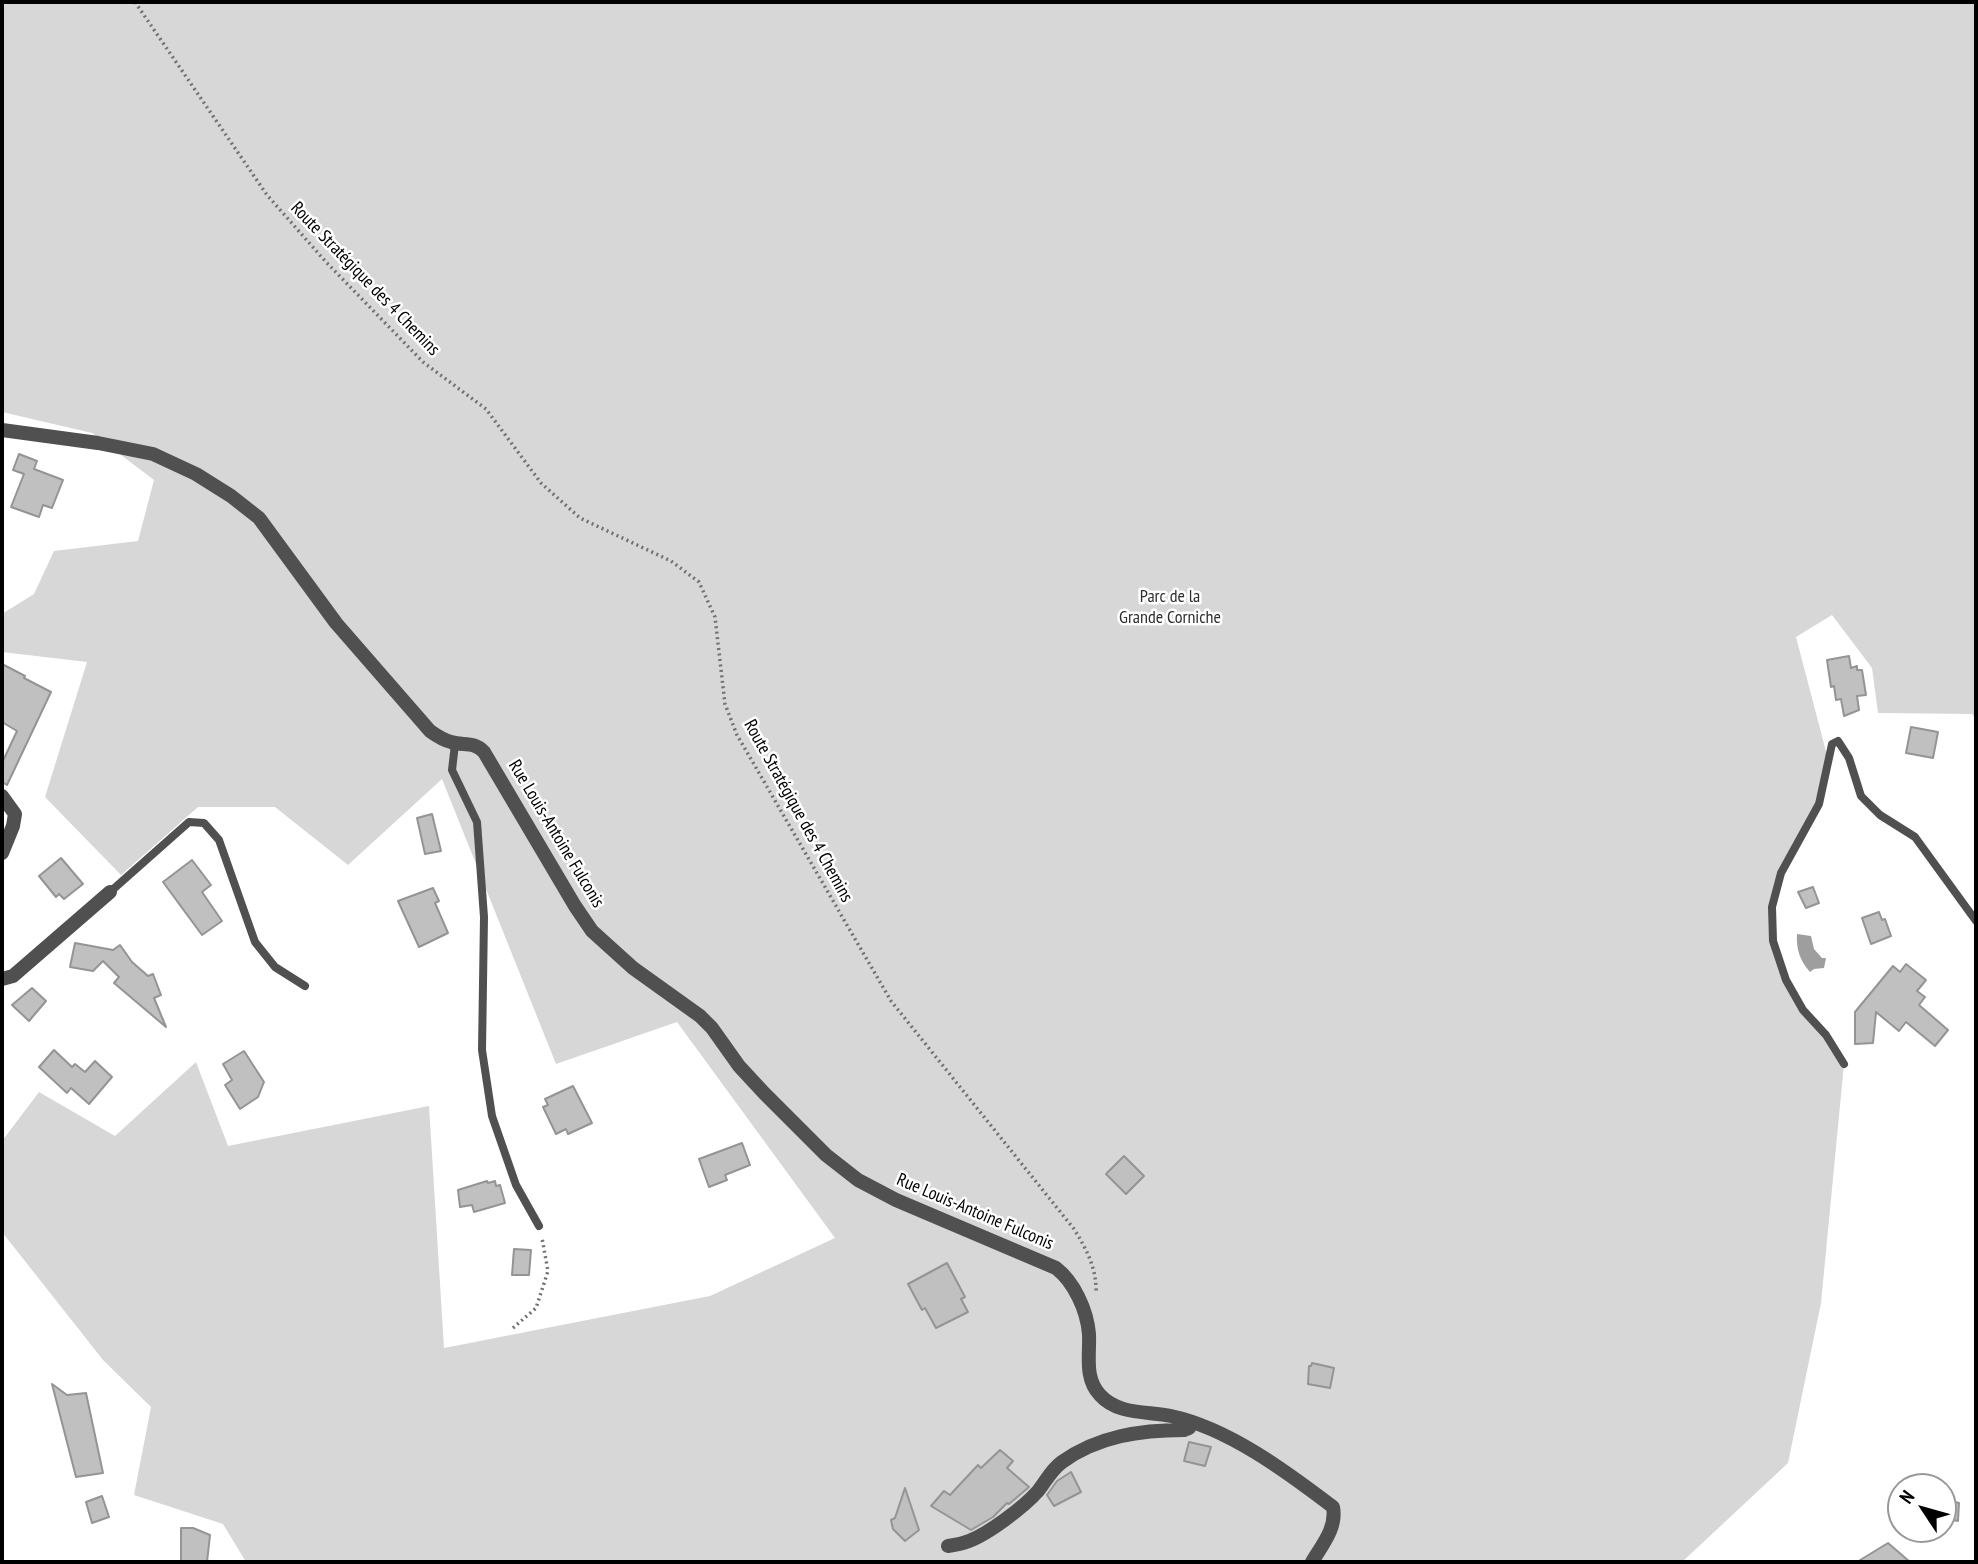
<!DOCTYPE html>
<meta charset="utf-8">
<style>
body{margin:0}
#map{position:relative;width:1978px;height:1564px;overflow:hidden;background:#fff;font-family:"PT Sans Narrow",sans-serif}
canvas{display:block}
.frame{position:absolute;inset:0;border:4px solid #000;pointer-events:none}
.north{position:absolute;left:1887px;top:1473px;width:70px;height:70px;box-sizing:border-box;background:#fff;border:2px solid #999;border-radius:50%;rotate:306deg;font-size:19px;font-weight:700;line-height:28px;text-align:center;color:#000}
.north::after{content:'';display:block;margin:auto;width:24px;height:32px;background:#000;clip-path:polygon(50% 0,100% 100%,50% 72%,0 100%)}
</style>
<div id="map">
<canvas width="1978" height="1564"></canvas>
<div class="frame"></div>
<div class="north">N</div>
</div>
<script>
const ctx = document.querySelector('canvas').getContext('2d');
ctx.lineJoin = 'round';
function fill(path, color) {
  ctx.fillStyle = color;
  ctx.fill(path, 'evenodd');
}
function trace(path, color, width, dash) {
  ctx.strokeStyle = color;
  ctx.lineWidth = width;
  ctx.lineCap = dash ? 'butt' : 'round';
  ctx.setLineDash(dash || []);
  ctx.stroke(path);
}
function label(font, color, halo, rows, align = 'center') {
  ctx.font = font + ' "PT Sans Narrow",sans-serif';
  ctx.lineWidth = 5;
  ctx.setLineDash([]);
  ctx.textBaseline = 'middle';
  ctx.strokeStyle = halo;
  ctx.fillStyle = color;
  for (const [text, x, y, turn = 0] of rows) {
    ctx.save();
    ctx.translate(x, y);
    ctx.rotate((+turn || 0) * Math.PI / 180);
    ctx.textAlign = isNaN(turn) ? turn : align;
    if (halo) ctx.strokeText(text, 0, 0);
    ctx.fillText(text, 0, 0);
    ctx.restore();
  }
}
fill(new Path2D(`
 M2 2H1976V719L1972 714 1878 713 1872 668 1832 615 1796 637 1829 763 1819 804 1781 873 1772 907 1773 941 1786 980 1844 1064 1821 1303 1788 1463 1682 1562H246L223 1524 134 1495 151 1407 103 1360 2 1232V1141L39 1092 115 1136 196 1062 228 1146 429 1106 444 1348 710 1296 835 1238 677 1022 556 1064 442 779 348 865 275 807H198L121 875 45 797 87 662 2 652V614L34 594 54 551 138 541 154 480 92 433 2 412Z`), '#d7d7d7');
fill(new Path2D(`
 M1797 934 1811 936 1814 949 1822 958H1826L1824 968 1814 969 1810 972C1800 961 1796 949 1797 934Z`), '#9e9e9e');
const building = new Path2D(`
 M19 454 37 461 34 469 63 480 52 508 43 505 39 517 11 507 24 474 13 470Z
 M1849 656 1851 668 1857 666V670H1862L1866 695 1857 696 1859 710 1844 716 1841 699 1836 700 1834 686 1831 687 1827 660Z
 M2 664 25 676 24 678 51 692 7 785 2 782V763L17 731 2 722Z
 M1911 727 1938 732 1933 758 1906 753Z
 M432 814 441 851 425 854 417 818Z
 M61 858 83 884 64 899 59 894 56 897 39 876Z
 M192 860 211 885 202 892 222 921 202 935 163 882Z
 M1813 887 1819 903 1806 908 1798 892Z
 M433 888 439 901 435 903 448 933 419 947 398 901Z
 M1879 912 1882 920 1885 919 1891 936 1871 944 1862 918Z
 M75 943 113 950 120 945 132 962 148 976 153 974 161 995 154 998 166 1027 114 983 119 977 103 961 93 971 70 967Z
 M1906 964 1926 980 1917 991 1925 997 1919 1005 1948 1030 1935 1046 1906 1022 1899 1031 1876 1012 1873 1043 1855 1044V1012L1893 966 1900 972Z
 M32 988 46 1001 29 1021 12 1005Z
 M54 1050 72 1067 75 1064 85 1072 95 1061 112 1077 89 1104 71 1088 67 1093 39 1067Z
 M244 1051 264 1082 258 1097 240 1109 225 1085 232 1080 223 1064Z
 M573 1086 592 1123 568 1134 566 1129 556 1134 543 1107 548 1105 545 1099Z
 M742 1143 750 1165 725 1175 727 1180 709 1187 699 1159Z
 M1124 1156 1144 1176 1126 1194 1106 1174Z
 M487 1181 488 1183 495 1181 496 1186 500 1185 505 1203 474 1212 472 1205 460 1207 458 1190Z
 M514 1249 531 1250 529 1275H512Z
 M947 1263 965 1297 961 1299 968 1312 936 1328 925 1308 922 1310 908 1284Z
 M1312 1363 1334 1368 1330 1388 1308 1384 1309 1366H1311Z
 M52 1384 67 1395 86 1393 103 1473 76 1477Z
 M1189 1442 1211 1447 1205 1466 1184 1461Z
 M1000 1450 1013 1461 1007 1468 1029 1487 1009 1504 1007 1503 993 1517 971 1530 931 1506 944 1491 950 1495 978 1465 981 1468Z
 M1071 1472 1081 1492 1054 1506 1047 1495 1057 1481Z
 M905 1488 919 1530 905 1541 893 1529 891 1520 895 1518Z
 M102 1496 109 1517 92 1523 86 1502Z
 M1943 1499 1959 1503 1958 1521 1943 1518Z
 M181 1528H193L210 1535 207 1562H181Z
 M1888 1543 1910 1562H1857Z`);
fill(building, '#c0c0c0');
trace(building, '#949494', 2);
trace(new Path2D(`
 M135 2 267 195 326 262 423 362 486 409 541 483 580 518 671 561 699 582 715 617 725 704 737 735 891 1001 1074 1229C1087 1250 1097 1269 1096 1294
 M513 1328 536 1308 548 1271 542 1238`), '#727272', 3.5, [2, 3.5]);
trace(new Path2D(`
 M455 744 452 770 477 822 484 917 482 1050 492 1116 516 1185 539 1226
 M110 892 189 822 204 823 219 840 255 942 275 967 305 986
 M1844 1064 1826 1035 1803 1010 1786 980 1773 941 1772 907 1781 873 1819 804 1832 744 1838 741 1849 758 1861 796 1880 815 1915 837 1976 921`), '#505050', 8);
trace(new Path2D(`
 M2 430 98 443 153 454 196 474 231 496 259 518 336 623 430 731C437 736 443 740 451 742 463 746 474 741 484 752L575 906 592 931 633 968 700 1016 712 1028 739 1066 764 1093 826 1155 858 1180 896 1200 1056 1268C1074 1282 1087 1310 1089 1334 1090 1355 1084 1378 1100 1395 1118 1415 1147 1411 1171 1416 1228 1428 1287 1472 1333 1507 1337 1528 1322 1545 1312 1562
 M2 796 15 814 13 826 2 853
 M2 979 13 976 110 892
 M948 1546C955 1545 962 1544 969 1541 988 1534 1024 1507 1038 1491 1046 1481 1051 1470 1062 1462 1098 1436 1141 1430 1184 1430L1189 1428 1192 1422`), '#505050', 14);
label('18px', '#000', '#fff', [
 ["Route Stratégique des 4 Chemins",365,279,46],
 ["Route Stratégique des 4 Chemins",798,811,61],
 ["Rue Louis-Antoine Fulconis",556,834,59],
 ["Rue Louis-Antoine Fulconis",975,1212,23]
]);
label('18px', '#2e2e2e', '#fff', [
 ["Parc de la",1170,597],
 ["Grande Corniche",1170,618]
]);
</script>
